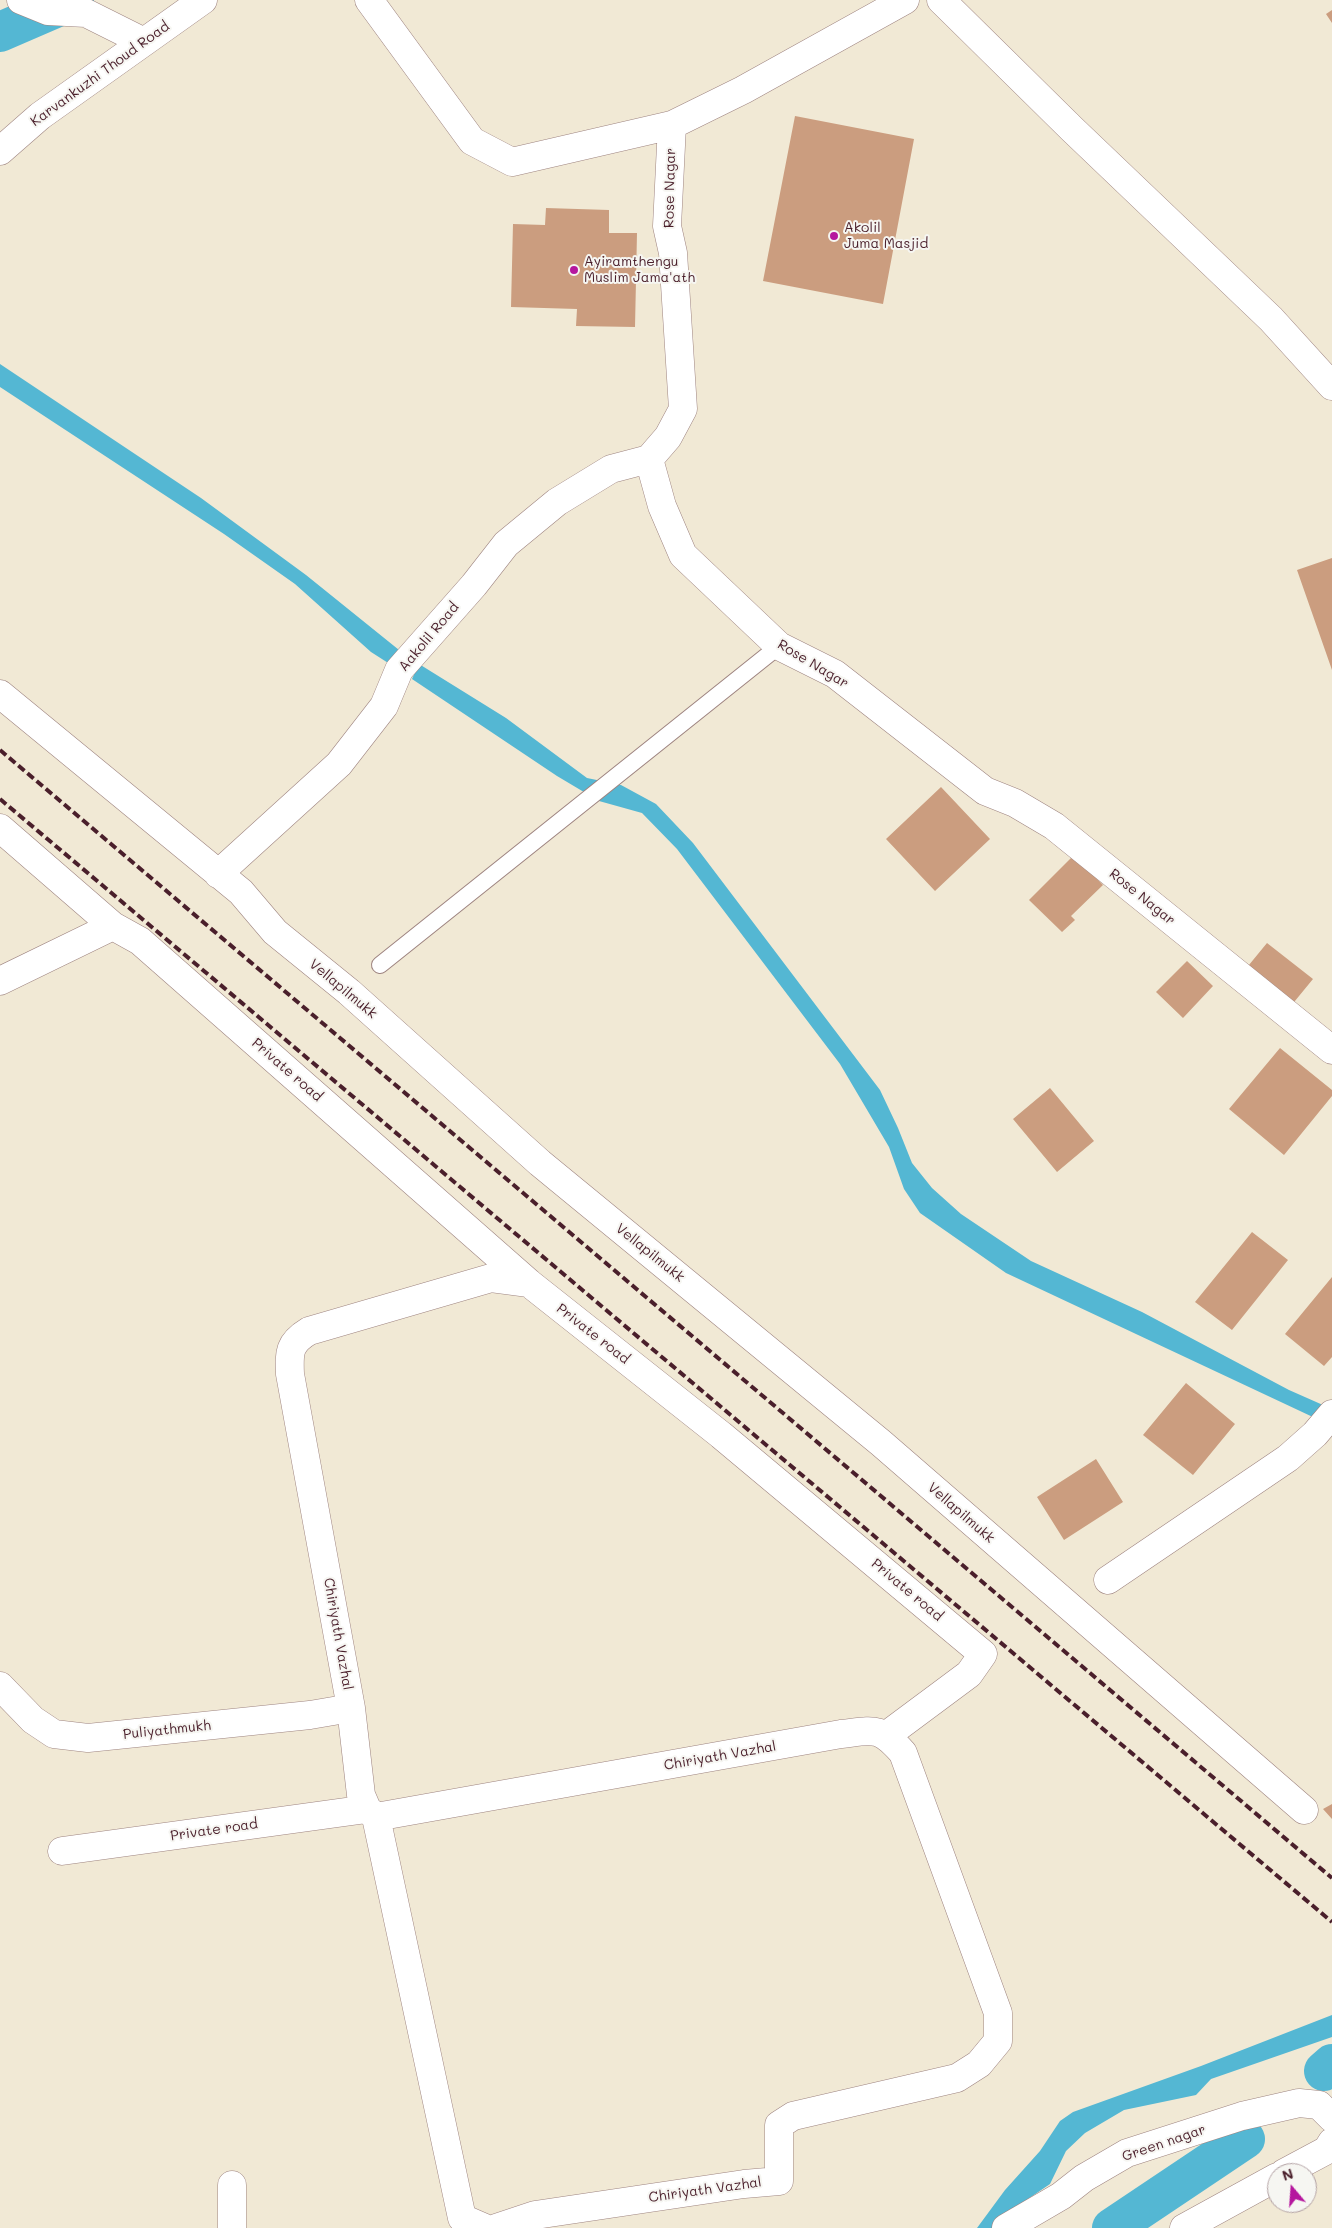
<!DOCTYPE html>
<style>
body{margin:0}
#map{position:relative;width:1332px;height:2228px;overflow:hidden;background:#f1e9d5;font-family:Mali,sans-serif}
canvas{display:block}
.north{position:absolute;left:1267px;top:2163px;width:50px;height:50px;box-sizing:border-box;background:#f6f6f2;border:1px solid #b1a0a2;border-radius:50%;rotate:342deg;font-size:14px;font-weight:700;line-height:20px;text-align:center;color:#4a1f2b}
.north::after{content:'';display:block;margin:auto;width:18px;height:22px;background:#b5179e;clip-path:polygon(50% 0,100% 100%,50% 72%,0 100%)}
</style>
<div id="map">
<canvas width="1332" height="2228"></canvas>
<div class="north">N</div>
</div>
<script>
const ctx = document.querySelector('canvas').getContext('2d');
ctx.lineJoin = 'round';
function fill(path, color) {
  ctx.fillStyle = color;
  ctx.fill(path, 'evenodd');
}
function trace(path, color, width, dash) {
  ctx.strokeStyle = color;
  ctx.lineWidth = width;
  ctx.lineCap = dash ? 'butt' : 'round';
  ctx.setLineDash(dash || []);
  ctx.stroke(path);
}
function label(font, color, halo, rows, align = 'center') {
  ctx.font = font + ' Mali,sans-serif';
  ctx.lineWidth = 4;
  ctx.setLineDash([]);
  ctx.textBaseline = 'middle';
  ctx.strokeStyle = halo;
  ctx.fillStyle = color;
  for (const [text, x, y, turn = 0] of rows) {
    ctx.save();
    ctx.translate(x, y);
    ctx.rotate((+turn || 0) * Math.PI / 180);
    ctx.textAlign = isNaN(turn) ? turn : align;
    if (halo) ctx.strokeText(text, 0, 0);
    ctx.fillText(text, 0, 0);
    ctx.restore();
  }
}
fill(new Path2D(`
 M0 364 201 498 306 575 404 654 396 668 371 652 295 584 224 534 0 387Z
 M419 664 506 718 587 778 621 785 656 804 693 843 880 1090 898 1128 912 1163 932 1188 961 1214 1031 1261 1142 1312 1289 1390 1332 1409V1426L1006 1273 920 1213 904 1189 889 1147 840 1064 677 849 642 813 599 801 557 776 412 679Z
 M1332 2015V2037L1211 2079 1196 2095 1124 2110 1085 2133 1066 2151 1050 2184 1028 2199 1007 2228H977L1005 2190 1040 2151 1060 2121 1073 2112 1201 2066Z`), '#54b7d3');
trace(new Path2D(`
 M0 32 74 0
 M1324 2071 1332 2064
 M1112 2228 1245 2139`), '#54b7d3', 40);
fill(new Path2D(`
 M1332 10V23L1326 14Z
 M795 116 914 139 883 304 763 281Z
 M546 208 609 210V233H637L635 327 576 326 577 309 511 307 513 224 545 225Z
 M1332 558V670L1297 570Z
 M941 787 990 839 935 891 886 839Z
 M1074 855 1103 885 1071 916 1075 920 1062 932 1029 900Z
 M1267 943 1313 979 1290 1007 1244 971Z
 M1187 961 1213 986 1183 1018 1156 992Z
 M1280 1048 1332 1090V1096L1284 1155 1229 1109Z
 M1050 1088 1094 1141 1057 1172 1013 1119Z
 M1252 1232 1288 1260 1232 1330 1195 1302Z
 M1332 1277V1357L1324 1366 1285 1334Z
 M1186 1383 1235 1424 1193 1475 1143 1435Z
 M1096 1459 1123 1502 1064 1540 1037 1497Z
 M1332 1804V1819L1323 1809Z`), '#cb9d7f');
const service = new Path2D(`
 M380 965 779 646`);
const minor = new Path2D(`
 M21 0 48 11 86 13 144 42
 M369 0 472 141 512 162 672 125 743 90 905 0
 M941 0 1072 129 1271 319 1332 386
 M672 125 667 226 673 253 683 409 668 437 649 459 662 506 683 555 779 646 835 674 985 791 1015 803 1054 826 1332 1050
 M0 151 40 116 203 0
 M0 694 241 892 275 932 349 992 540 1163 881 1443 1304 1810
 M0 828 113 926 140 941 529 1283 721 1435 983 1654 969 1674 887 1735
 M218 874 339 764 384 706 399 670 474 585 506 544 557 502 611 469 649 459
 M0 981 113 926
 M1108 1580 1288 1458 1315 1434 1332 1414
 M0 1686 33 1720 54 1734 88 1738 310 1715 351 1708
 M376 1817 462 2218 485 2228
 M62 1851 367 1809
 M1284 2173 1327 2150 1332 2142
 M232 2228V2185
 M496 2228 535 2215 744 2184 779 2181V2125L793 2116 957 2078 979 2064 998 2041V2013L903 1753C879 1726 875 1730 841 1734L376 1817 367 1809 361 1795 351 1708 290 1374C289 1352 289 1343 309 1331L491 1278 529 1283
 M1006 2228 1061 2196 1084 2178 1127 2153 1242 2116 1299 2103 1319 2105 1332 2118
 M1184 2228 1277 2177`);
trace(service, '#9e8480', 18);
trace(minor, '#9e8480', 29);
trace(service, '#fff', 16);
trace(minor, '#fff', 28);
trace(new Path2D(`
 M0 750 1332 1878
 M0 799 1332 1922`), '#4a1f2b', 4, [8, 4]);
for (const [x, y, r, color] of [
 [834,236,5,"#b5179e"],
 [574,270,5,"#b5179e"]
]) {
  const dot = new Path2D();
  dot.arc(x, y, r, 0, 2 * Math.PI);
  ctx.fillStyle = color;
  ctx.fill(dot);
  trace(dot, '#f6f6f2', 2);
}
label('14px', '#4a1f2b', '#f6f6f2', [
 ["Karvankuzhi Thoud Road",100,74,-36],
 ["Rose Nagar",670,188,-89],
 ["Aakolil Road",429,637,-50],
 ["Rose Nagar",813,664,31],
 ["Rose Nagar",1142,897,39],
 ["Vellapilmukk",343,989,40],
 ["Private road",287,1070,41],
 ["Vellapilmukk",650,1253,39],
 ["Private road",593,1334,38],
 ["Vellapilmukk",961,1513,41],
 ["Private road",907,1590,40],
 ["Chiriyath Vazhal",338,1634,80],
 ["Puliyathmukh",167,1730,-6],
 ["Chiriyath Vazhal",720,1756,-10],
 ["Private road",214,1830,-8],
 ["Green nagar",1164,2143,-19],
 ["Chiriyath Vazhal",705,2190,-8]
]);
label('14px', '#4a1f2b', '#f6f6f2', [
 ["Akolil",844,228],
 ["Juma Masjid",844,244],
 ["Ayiramthengu",584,262],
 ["Muslim Jama'ath",584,278]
], 'left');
</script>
